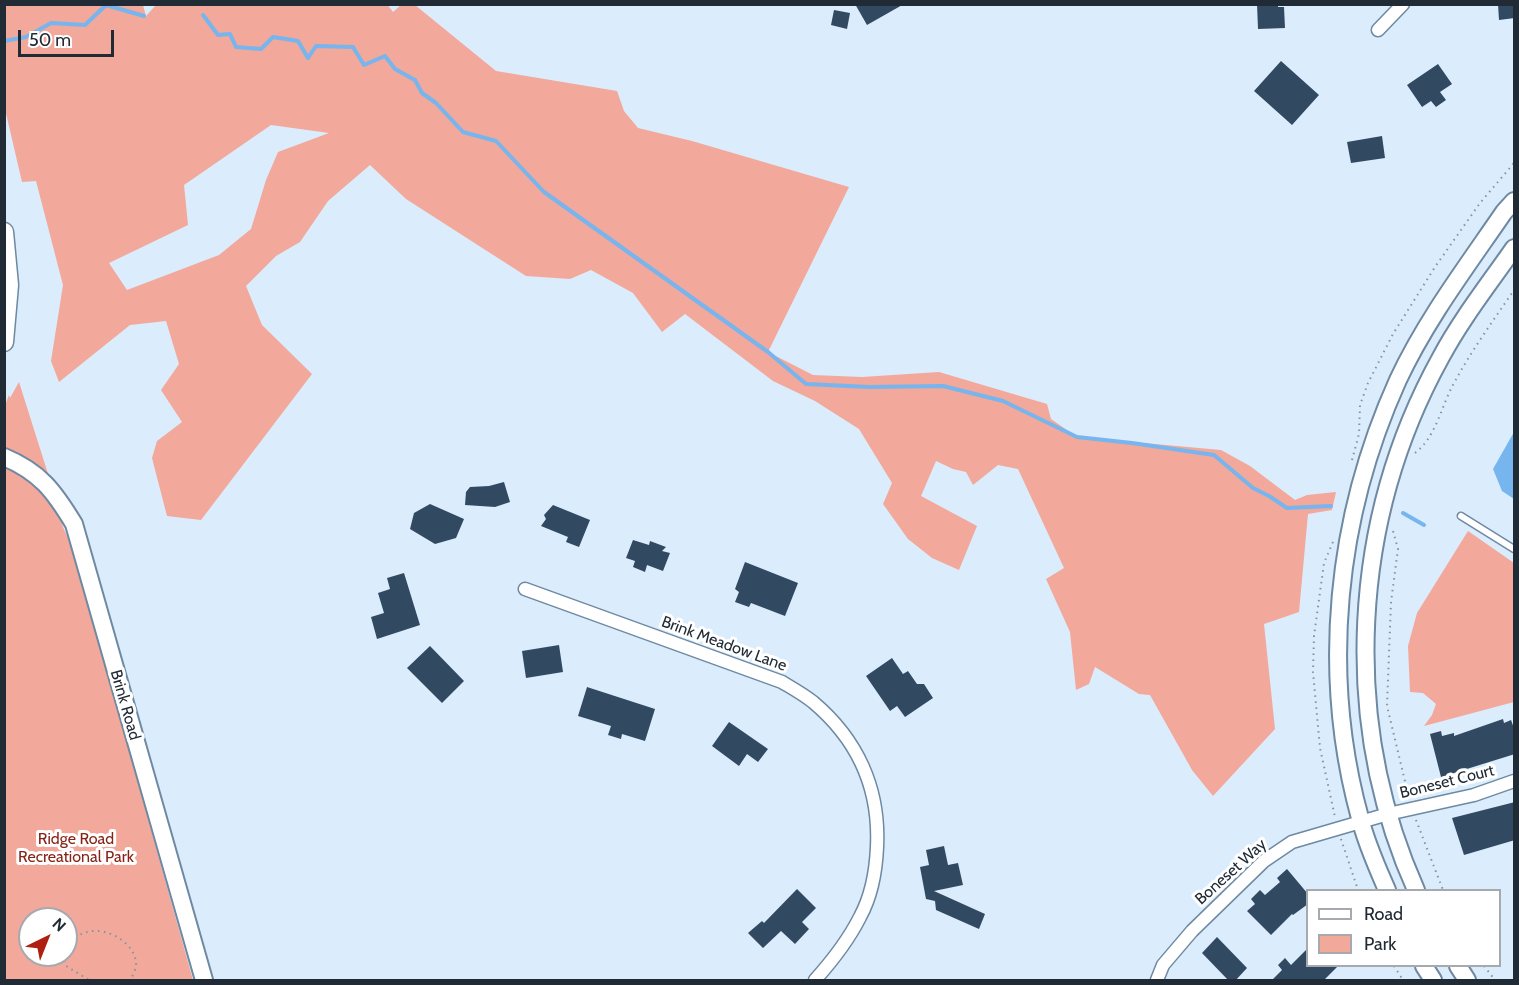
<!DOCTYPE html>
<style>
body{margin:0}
#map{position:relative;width:1519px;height:985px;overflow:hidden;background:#dbecfc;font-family:Cabin,sans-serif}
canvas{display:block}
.frame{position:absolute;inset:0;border:6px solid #202b35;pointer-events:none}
.legend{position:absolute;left:1306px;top:889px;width:195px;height:78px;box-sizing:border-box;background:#fff;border:2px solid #a6aaae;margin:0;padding:8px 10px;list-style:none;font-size:18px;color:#202b35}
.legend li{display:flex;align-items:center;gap:12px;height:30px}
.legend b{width:30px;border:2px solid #a6aaae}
.north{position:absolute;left:18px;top:907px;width:60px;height:60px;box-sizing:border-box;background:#fff;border:2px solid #a6aaae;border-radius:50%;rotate:43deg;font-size:16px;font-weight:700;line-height:24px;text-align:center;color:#202b35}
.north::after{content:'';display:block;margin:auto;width:21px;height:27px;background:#ae1f10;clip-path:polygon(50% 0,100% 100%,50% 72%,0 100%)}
.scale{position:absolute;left:18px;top:30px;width:96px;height:27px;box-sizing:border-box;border:3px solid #202b35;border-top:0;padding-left:8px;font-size:18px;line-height:21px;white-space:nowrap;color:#202b35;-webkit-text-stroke:4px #fff;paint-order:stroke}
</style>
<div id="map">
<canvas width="1519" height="985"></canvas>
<div class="frame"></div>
<ul class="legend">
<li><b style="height:8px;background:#fff"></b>Road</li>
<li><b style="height:16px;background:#f2a89a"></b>Park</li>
</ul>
<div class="north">N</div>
<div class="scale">50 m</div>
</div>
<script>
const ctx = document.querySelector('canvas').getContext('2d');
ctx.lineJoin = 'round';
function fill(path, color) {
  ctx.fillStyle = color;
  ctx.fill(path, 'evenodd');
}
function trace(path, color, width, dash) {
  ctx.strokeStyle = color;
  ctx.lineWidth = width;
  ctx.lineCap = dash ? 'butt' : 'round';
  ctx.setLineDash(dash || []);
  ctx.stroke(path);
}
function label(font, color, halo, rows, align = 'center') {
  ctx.font = font + ' Cabin,sans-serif';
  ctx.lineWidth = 6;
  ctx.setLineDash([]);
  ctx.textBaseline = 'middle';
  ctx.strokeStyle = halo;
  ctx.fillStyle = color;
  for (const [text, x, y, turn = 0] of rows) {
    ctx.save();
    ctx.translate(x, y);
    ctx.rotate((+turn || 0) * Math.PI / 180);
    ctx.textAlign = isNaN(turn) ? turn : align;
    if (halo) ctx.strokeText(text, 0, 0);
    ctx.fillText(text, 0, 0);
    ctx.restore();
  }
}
fill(new Path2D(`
 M157 4H387L393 12 401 5H415L496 71 617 91 624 111 638 128 692 141 849 187 768 352 813 375 862 377 939 372 1047 404 1051 419 1077 437 1221 450 1250 466 1295 500 1307 495 1336 492 1332 510 1308 514 1299 612 1264 624 1275 729 1213 796 1192 770 1150 695 1139 694 1095 667 1089 684 1076 690 1070 632 1046 579 1064 568 1018 469 998 465 973 485 966 472 953 469 936 461 921 496 977 526 959 570 932 558 908 539 883 504 892 483 859 429 815 401 773 381 685 314 662 332 633 293 591 270 570 279 526 276 406 199 370 165 328 201 300 242 276 256 246 286 262 325 312 374 201 520 167 516 152 458 157 441 182 422 161 390 179 364 166 321 130 325 59 382 51 361 63 285 36 181 22 182 5 109V5H143L146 16ZM271 125 329 133 278 152 266 180 251 229 219 255 127 290 109 263 188 225 184 185Z
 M19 382 49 477 63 527 72 547 193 980H5L4 408 9 395 10 398ZM30 919H66V955H30Z
 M1468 531 1514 563V702L1424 726 1432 715 1436 704 1423 693 1410 692 1408 646 1417 613Z`), '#f2a89a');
fill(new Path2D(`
 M1514 432V499L1502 491 1493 469Z`), '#76b5ee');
trace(new Path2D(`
 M203 15 218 35 230 34 236 47 261 49 273 37 298 41 308 58 316 46 353 47 364 65 385 56 395 69 415 80 422 93 436 103 463 132 496 141 544 192 768 352 806 384 869 387 943 386 1003 401 1077 437 1132 443 1214 455 1253 488 1269 496 1287 508 1331 506
 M4 41 26 37 51 23 85 25 106 5 144 16
 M1403 513 1424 525`), '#76b5ee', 4);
fill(new Path2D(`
 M855 4H904L867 25Z
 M1257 4H1278V7H1284L1285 28 1258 29Z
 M1498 4H1515V18L1499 20Z
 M834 10 850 13 847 29 831 25Z
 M1281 61 1319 95 1292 125 1254 91Z
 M1438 64 1452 84 1440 92 1446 100 1436 107 1431 101 1422 107 1407 85Z
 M1382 136 1385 158 1351 163 1347 142Z
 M504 482 510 502 495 507 465 505 466 492 470 487 489 486Z
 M430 504 464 519 456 538 435 544 410 529 414 513Z
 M553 505 590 520 579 547 566 542 568 537 541 526 546 519 544 515Z
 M633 540 649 545 650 541 666 547 662 551 670 553 663 571 647 565 645 572 633 567 635 561 626 558Z
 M745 562 798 583 785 616 751 603 749 607 735 602 739 592 735 589Z
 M404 573 420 625 377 639 371 617 384 613 378 593 390 589 387 578Z
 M559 645 563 672 526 678 522 651Z
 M430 646 464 681 442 703 407 668Z
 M892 658 903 674 908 671 917 684H924L933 698 905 717 897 706 890 711 866 676Z
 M587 687 655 709 645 741 622 734 621 739 608 735 611 726 578 716Z
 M1503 719 1504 723 1511 720 1515 731V754L1441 777 1430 734 1441 731 1442 736 1454 733V736Z
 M729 722 768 749 758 762 747 754 739 766 712 746Z
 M1515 802V840L1464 855 1452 818Z
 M944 846 948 865 958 863 963 885 934 891 985 914 979 929 936 910 935 901 926 899 920 867 929 865 926 850Z
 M1287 869 1308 894V904L1293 915 1292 914 1271 935 1247 911 1255 904 1251 899 1260 890 1265 895 1280 882 1277 878Z
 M797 889 816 908 802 922 809 929 795 944 781 931 763 948 748 933 762 921 764 923Z
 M1217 937 1247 968 1235 981H1229L1202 953Z
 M1308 948V966H1338L1323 981H1271L1282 970 1278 965 1285 958 1291 965Z`), '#324a61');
const lane = new Path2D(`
 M1461 516 1514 549`);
const street = new Path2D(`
 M1378 30 1403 4
 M525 589 782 682C792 688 803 694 813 702 857 739 880 788 877 847 876 871 872 895 860 917 848 941 832 961 815 980
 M1157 980 1163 965 1192 931 1264 861 1292 842 1388 814 1474 795 1514 781`);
const secondary = new Path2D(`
 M4 457C40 472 54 491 74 524L204 980
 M1387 890C1377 867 1366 843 1360 818 1320 673 1336 517 1398 380 1426 320 1467 266 1504 212L1514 201
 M1416 890C1340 720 1351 520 1441 357 1462 318 1489 284 1514 248
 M1424 966 1433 980
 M1458 966 1467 980`);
const primary = new Path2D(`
 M4 232 9 285 4 342`);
trace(lane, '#6e89a2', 9);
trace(street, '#6e89a2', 15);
trace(secondary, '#6e89a2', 20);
trace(primary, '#6e89a2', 21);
trace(new Path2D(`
 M1415 453C1436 437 1441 407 1453 385 1471 351 1493 321 1514 290
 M1352 460 1359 434 1360 405 1368 383 1393 334 1435 267 1480 203 1514 163
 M1393 531 1398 549 1391 602 1387 706 1409 798
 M1333 542 1324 563 1314 636 1313 672 1320 748 1335 817
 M1416 820 1443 890
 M1341 839 1358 890
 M66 945C71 940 79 934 87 932 107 926 138 944 136 967 135 971 132 976 131 980
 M62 955 66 966 89 980
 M1394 966 1403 980
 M1484 966 1495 980`), '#8493a0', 2, [1.5, 4.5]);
trace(lane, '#fff', 6);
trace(street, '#fff', 12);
trace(secondary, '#fff', 16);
trace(primary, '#fff', 18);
label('16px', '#202b35', '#fff', [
 ["Brink Meadow Lane",724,644,20],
 ["Brink Road",125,705,74],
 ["Boneset Court",1447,782,-14],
 ["Boneset Way",1231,872,-42]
]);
label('16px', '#872418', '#fff', [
 ["Ridge Road",76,839],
 ["Recreational Park",76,857]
]);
</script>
